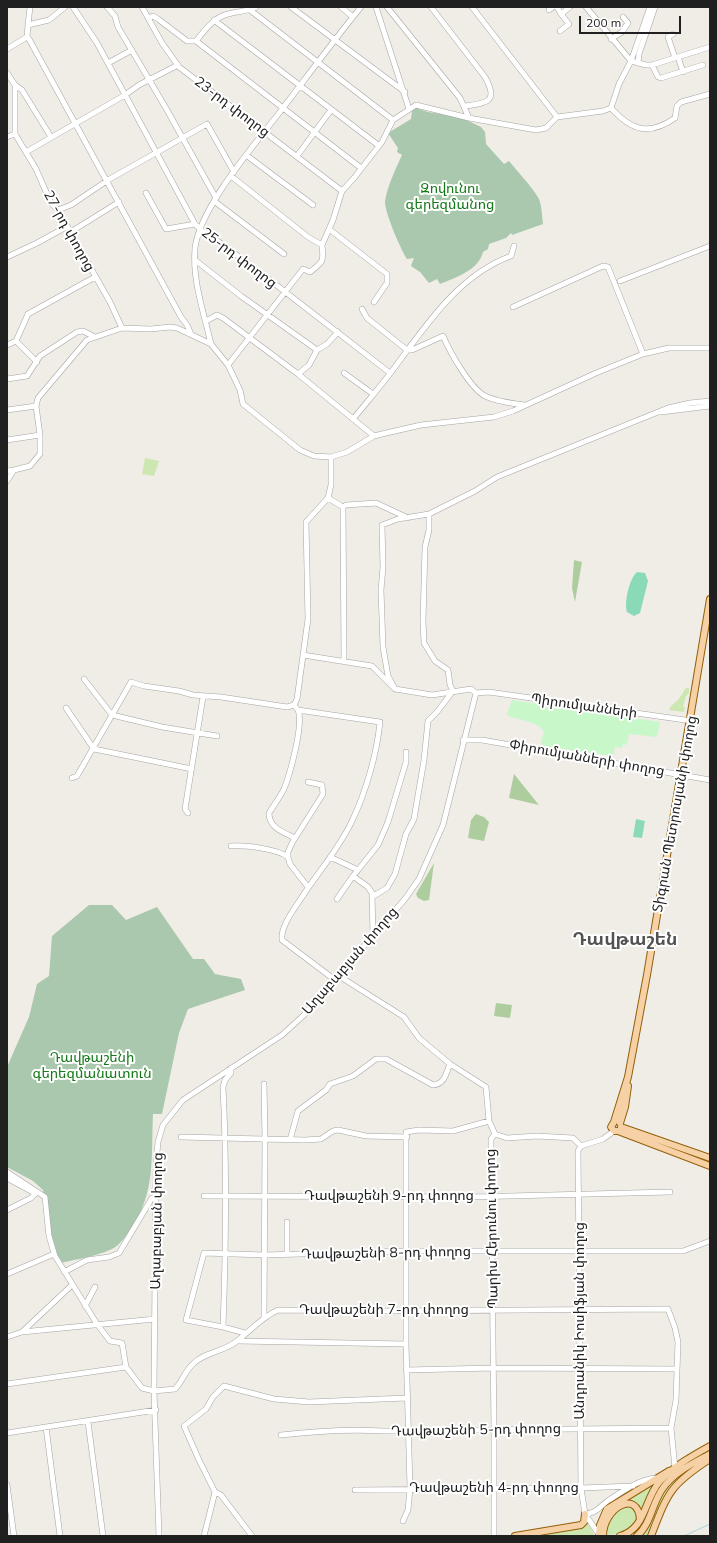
<!DOCTYPE html>
<meta charset="utf-8">
<style>
body{margin:0}
#map{position:relative;width:717px;height:1543px;overflow:hidden;background:#f0ede7;font-family:Mulish,sans-serif}
canvas{display:block}
.frame{position:absolute;inset:0;border:8px solid #202020;pointer-events:none}
.scale{position:absolute;left:579px;top:16px;width:102px;height:18px;box-sizing:border-box;border:2px solid #202020;border-top:0;padding-left:5px;font-size:12px;line-height:14px;white-space:nowrap;color:#202020;-webkit-text-stroke:3px #fff;paint-order:stroke}
</style>
<div id="map">
<canvas width="717" height="1543"></canvas>
<div class="frame"></div>
<div class="scale">200 m</div>
</div>
<script>
const ctx = document.querySelector('canvas').getContext('2d');
ctx.lineJoin = 'round';
function fill(path, color) {
  ctx.fillStyle = color;
  ctx.fill(path, 'evenodd');
}
function trace(path, color, width, dash) {
  ctx.strokeStyle = color;
  ctx.lineWidth = width;
  ctx.lineCap = dash ? 'butt' : 'round';
  ctx.setLineDash(dash || []);
  ctx.stroke(path);
}
function label(font, color, halo, rows, align = 'center') {
  ctx.font = font + ' Mulish,"Noto Sans Armenian",sans-serif';
  ctx.lineWidth = 4;
  ctx.setLineDash([]);
  ctx.textBaseline = 'middle';
  ctx.strokeStyle = halo;
  ctx.fillStyle = color;
  for (const [text, x, y, turn = 0] of rows) {
    ctx.save();
    ctx.translate(x, y);
    ctx.rotate((+turn || 0) * Math.PI / 180);
    ctx.textAlign = isNaN(turn) ? turn : align;
    if (halo) ctx.strokeText(text, 0, 0);
    ctx.fillText(text, 0, 0);
    ctx.restore();
  }
}
fill(new Path2D(`
 M145 458 159 461 154 476 142 474Z
 M686 688H689V693L686 696 683 707H685L684 712 669 710 671 706 678 700Z
 M699 1462C667 1488 662 1496 649 1536H642C650 1525 653 1512 659 1500 668 1482 683 1473 699 1462Z
 M659 1478 642 1514 623 1502Z
 M626 1506 636 1512 638 1518C629 1534 622 1534 605 1535 607 1521 612 1512 626 1506Z
 M586 1521 594 1534 593 1535 525 1536Z`), '#cde7b1');
fill(new Path2D(`
 M574 560 582 562 575 602 572 588Z
 M514 774 539 805 509 798Z
 M476 814 484 817 489 822 484 841 468 838 471 820Z
 M434 863 429 900 424 901 418 898 416 894Z
 M496 1003 512 1005 510 1018 494 1016Z`), '#aecd9f');
fill(new Path2D(`
 M416 108 428 112 460 117 481 127 485 132 486 144 504 164 509 161C517 171 534 189 539 199 542 207 542 216 543 224L512 235 511 233 506 238 489 244 488 249 483 252C479 270 455 278 440 284L437 279 429 283 420 272 411 266 414 258 407 259C401 250 384 211 385 201 388 185 395 170 402 155L397 152 398 148 388 133 411 119 412 111Z
 M89 905H112L126 920 157 907 193 959H204L215 974 241 979 245 990 188 1009 179 1033 162 1114H153C151 1156 156 1192 131 1229 126 1236 120 1245 112 1249 97 1256 78 1259 61 1263L52 1246 43 1190 33 1181 7 1167V1067L29 1017 37 984 49 976 52 936Z`), '#aac8ad');
fill(new Path2D(`
 M512 700 660 722 657 737 629 734 627 745 623 744 622 748 615 747 613 756 542 746 541 742 544 732 540 727 533 723 508 716 507 714Z`), '#c8f7ca');
fill(new Path2D(`
 M637 572 645 573 648 581 640 613 634 616 627 612C624 603 629 579 637 572Z
 M636 819 645 821 642 838 633 837Z`), '#8adab8');
trace(new Path2D(`
 M684 1536 710 1524`), '#abd2db', 1);
const minor = new Path2D(`
 M73 7 97 43 195 224 201 230 222 244 266 277 390 373
 M107 7 115 16 118 27 167 110 216 198
 M142 7 162 43 179 67 342 191
 M291 7 405 92
 M341 7 353 17
 M376 7 409 109
 M387 7 460 98 469 118 536 130 546 128 557 117
 M431 7 485 77C499 102 487 103 465 106
 M472 7 557 117
 M557 7 561 14 570 7
 M586 7 631 61 646 65H652L710 47
 M250 10 393 120 382 142 354 178 342 191 333 220 322 245
 M549 10 553 7
 M148 18 153 16 158 19 187 41H196C205 30 213 18 228 14 237 11 247 12 256 7
 M214 20 378 145
 M28 25 30 7
 M560 31 569 24 561 14
 M673 34 668 37 675 58
 M27 37 28 25 49 20 65 7
 M611 39 622 32 628 23 623 17
 M196 41 361 168
 M7 49 27 37 29 39 181 317 187 325 191 334
 M678 57 683 72
 M108 63 132 50
 M638 63 639 54 655 7
 M652 65 658 77 661 78 703 65
 M7 73 15 85 22 90 51 137
 M15 85V134L36 169 51 203 58 210 110 302 122 328
 M611 108C632 131 649 136 675 118L677 106 681 102 710 94
 M557 117 603 111 611 108 619 84 631 61 650 7
 M393 120 416 105 469 118
 M7 137 15 134
 M26 152 125 95 139 85 178 65
 M246 155 313 205
 M297 156 331 110
 M146 193 166 229 195 224
 M214 201 284 254
 M58 210 71 205 108 180 207 124 234 172
 M329 229 387 274V283L374 302
 M69 233 119 202
 M7 257 37 243 66 227
 M195 260 241 296 317 350
 M620 281 710 246
 M513 307 603 266 608 267 643 354
 M362 309 367 318 407 350H412L443 336C450 352 470 388 485 396 497 402 511 403 524 405
 M206 321 217 315 223 318 298 374 374 436
 M211 344C204 313 192 280 195 248 200 206 257 142 283 108 309 74 334 40 361 7
 M7 345 16 341
 M37 362 16 341 28 314 95 277
 M228 365 303 269 310 272C323 262 324 262 322 245L308 237 231 176
 M344 373 373 394
 M298 374 309 365 317 350 327 344 338 332
 M7 379 27 376 40 356 77 332 83 331 93 336
 M7 410 36 406
 M661 412 710 406
 M354 418C367 402 380 387 392 371 425 327 458 275 511 256L514 246
 M7 440 40 435
 M7 471 14 470
 M7 481 14 470 30 466 40 454V435L36 406 38 398 87 340 122 328 151 329 170 327 177 328 211 344 228 365 240 390 243 404 300 450 314 456 331 457 347 452 374 436 382 434 421 425 494 417 513 411 596 373 643 354 669 348H710
 M328 498 343 507 344 661
 M343 507 346 505 376 503 408 518
 M303 655 372 666 395 689 432 695 471 689 476 693
 M84 679 112 715 162 727 217 736
 M395 689 388 676 383 647 381 590 383 567 382 525 398 519 429 514 475 491 497 477 668 408 690 403 710 401
 M476 693 489 692 692 721
 M294 705 298 710 380 722C377 753 366 792 352 821 340 847 320 870 304 894 297 905 280 926 282 940L335 980
 M294 705 297 699 308 619 306 522 328 498 331 485V457
 M66 708 94 749 192 769
 M463 740H482L710 780
 M72 778 77 776 131 682 144 686 179 691 193 695 221 697 287 707 294 705
 M188 813 185 809 203 697
 M295 838C283 832 269 828 269 813 274 805 280 797 284 789 290 774 304 724 298 710
 M231 846C245 845 278 849 288 857V852L292 843 323 794 322 785 308 782
 M288 857 290 864 308 887
 M330 857 358 870 353 876 368 887 372 893 373 935
 M358 870 378 845 388 822 406 762V752
 M372 897 387 888 395 874 406 834 414 819 424 760 428 721 437 712 453 691 450 685 448 670 435 661 424 643 423 621 425 547 429 530V515
 M337 899 353 876
 M339 976 404 1017 419 1038 450 1064 486 1087 489 1121 495 1134 491 1139V1159L494 1430V1536
 M231 1068V1073L225 1080 223 1087C227 1167 226 1247 223 1327L245 1333
 M495 1134 507 1138 537 1136 573 1138 581 1146
 M181 1137 305 1140 321 1139 333 1131 338 1130 366 1136 407 1137
 M290 1140 298 1111 326 1090 330 1084 353 1076 376 1059H386L433 1085C445 1084 446 1073 450 1064
 M581 1146 578 1151 581 1488 585 1514 600 1536
 M581 1146 603 1139 614 1131
 M7 1172 45 1197 49 1236 55 1256 97 1324 110 1341 122 1343 126 1367 142 1388 154 1391 175 1389C182 1382 185 1371 193 1364 204 1352 224 1352 237 1341 250 1331 262 1317 278 1310L383 1311 668 1309 675 1328 678 1342 676 1400 671 1428 675 1468
 M7 1178 33 1192
 M204 1196 469 1197 670 1192
 M7 1210 31 1198 37 1192
 M287 1222V1255
 M64 1272 87 1260 109 1257 119 1253 152 1198 157 1196
 M7 1274 54 1254
 M85 1306 95 1287
 M264 1318 265 1140 264 1084
 M223 1327 186 1320 204 1253 265 1255 406 1251H683L710 1241
 M22 1332 155 1319
 M7 1337 22 1332 72 1285
 M238 1341 406 1344
 M406 1370 494 1368 677 1369
 M7 1384 126 1367
 M88 1422 103 1536
 M46 1427 60 1536
 M7 1433 156 1410
 M281 1435C316 1431 349 1429 384 1431L671 1428
 M7 1485 14 1536
 M355 1490 581 1488 633 1486
 M215 1492 221 1495 252 1536
 M585 1514C596 1514 601 1505 609 1500 623 1491 638 1480 655 1478
 M403 1521 408 1510 410 1488 406 1344V1132L419 1130 453 1131 489 1121
 M159 1536 154 1391 156 1163 158 1142 163 1125 183 1100 282 1035 304 1015 405 899 419 879 443 825 476 693
 M204 1536 215 1492 199 1460 184 1426 206 1409 213 1397 224 1386 274 1399 309 1402 406 1398`);
const major = new Path2D(`
 M710 599 647 975 628 1077 614 1122 611 1127 614 1131H618L710 1166
 M620 1123 625 1107 628 1086
 M621 1127 710 1158
 M515 1536 581 1525 584 1522 585 1514
 M599 1536 600 1525 607 1509 669 1471
 M603 1536C603 1508 638 1488 640 1520
 M620 1536C646 1529 644 1499 660 1481 674 1466 692 1456 710 1446
 M637 1536C651 1524 652 1503 663 1488 674 1472 694 1463 710 1454
 M651 1536C668 1492 670 1485 710 1459`);
trace(minor, '#a4a4a4', 6);
trace(major, '#936009', 8);
trace(minor, '#fff', 5);
trace(major, '#f7d1a6', 6);
label('14px', '#202020', '#fff', [
 ["23-րդ փողոց",232,107,37],
 ["27-րդ փողոց",69,231,61],
 ["25-րդ փողոց",239,258,37],
 ["Պիրումյանների",584,706,8],
 ["Փիրումյանների փողոց",587,758,10],
 ["Տիգրան Պետրոսյանի փողոց",675,814,-80],
 ["Աղաբաբյան փողոց",350,961,-49],
 ["Դավթաշենի 9-րդ փողոց",389,1196],
 ["Աղաբաբյան փողոց",157,1221,-89],
 ["Պարիս Հերունու փողոց",492,1229,-91],
 ["Դավթաշենի 8-րդ փողոց",386,1253,-1],
 ["Դավթաշենի 7-րդ փողոց",384,1310],
 ["Անդրանիկ Իոսիֆյան փողոց",580,1321,-90],
 ["Դավթաշենի 5-րդ փողոց",476,1430,-1],
 ["Դավթաշենի 4-րդ փողոց",494,1488]
]);
label('14px', '#137a17', '#fff', [
 ["Զովունու",450,189],
 ["գերեզմանոց",450,205],
 ["Դավթաշենի",92,1058],
 ["գերեզմանատուն",92,1074]
]);
label('bold 18px', '#535353', '#fff', [
 ["Դավթաշեն",625,940]
]);
</script>
